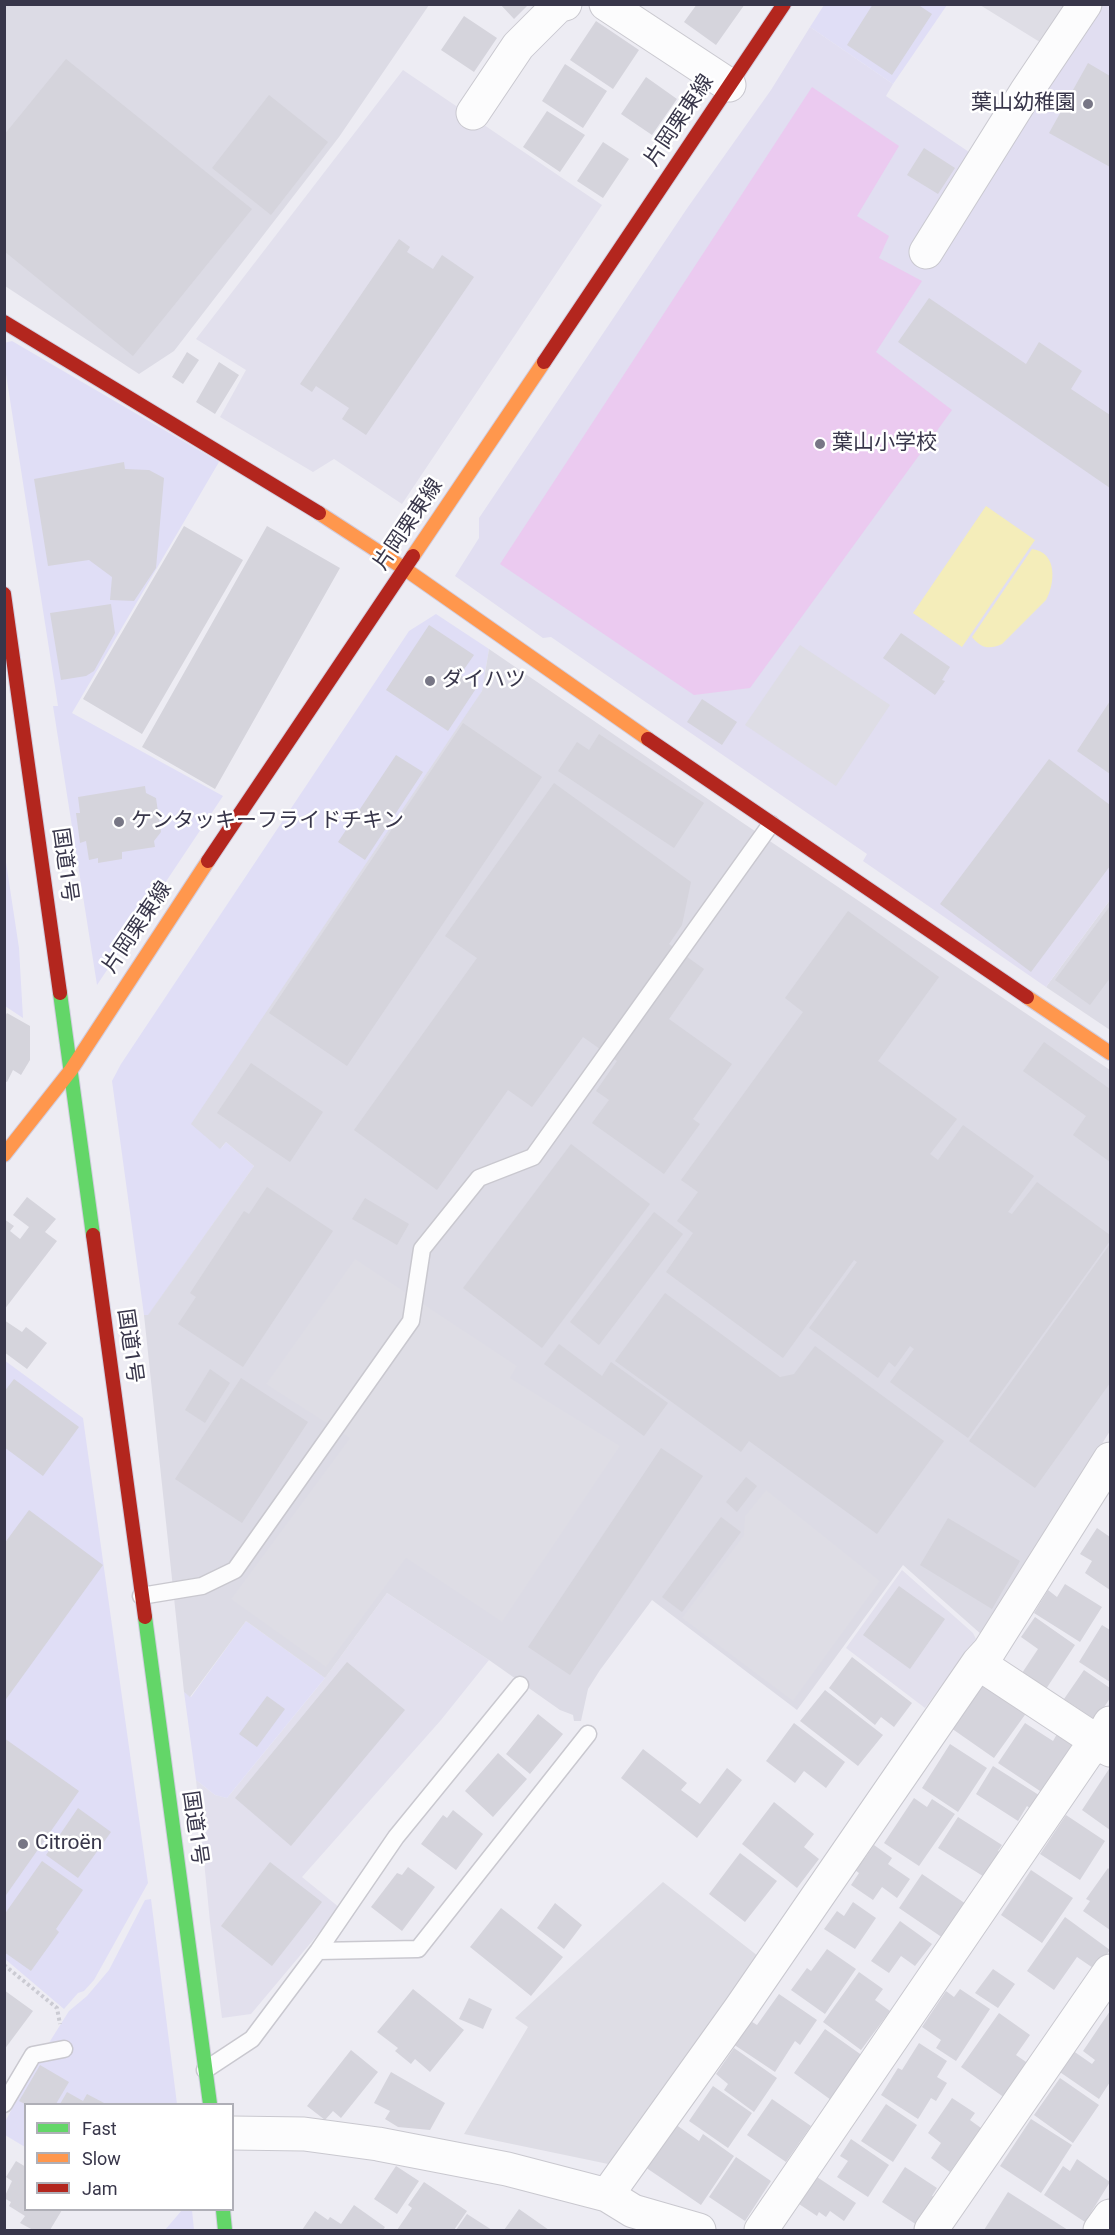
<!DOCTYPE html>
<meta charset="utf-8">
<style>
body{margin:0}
#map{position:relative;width:1115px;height:2235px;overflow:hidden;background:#edecf3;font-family:Roboto,sans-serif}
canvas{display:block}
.frame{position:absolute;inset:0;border:6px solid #38364a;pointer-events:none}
.legend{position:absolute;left:24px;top:2103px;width:210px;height:108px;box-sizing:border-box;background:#fff;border:2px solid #afafb7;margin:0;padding:8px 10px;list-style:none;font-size:18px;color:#38364a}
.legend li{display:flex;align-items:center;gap:12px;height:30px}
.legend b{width:30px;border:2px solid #afafb7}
</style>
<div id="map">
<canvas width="1115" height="2235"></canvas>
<div class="frame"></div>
<ul class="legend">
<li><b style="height:8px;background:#63d668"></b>Fast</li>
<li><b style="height:8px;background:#ff974d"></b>Slow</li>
<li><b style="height:8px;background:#b3261e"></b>Jam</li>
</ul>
</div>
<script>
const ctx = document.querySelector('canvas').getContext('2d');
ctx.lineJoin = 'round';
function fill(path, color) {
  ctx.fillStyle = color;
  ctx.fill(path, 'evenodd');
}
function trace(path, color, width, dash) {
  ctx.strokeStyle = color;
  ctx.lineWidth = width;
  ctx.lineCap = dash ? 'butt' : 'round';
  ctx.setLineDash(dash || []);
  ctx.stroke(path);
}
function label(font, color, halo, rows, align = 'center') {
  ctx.font = font + ' Roboto,"Noto Sans JP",sans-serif';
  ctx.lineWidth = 5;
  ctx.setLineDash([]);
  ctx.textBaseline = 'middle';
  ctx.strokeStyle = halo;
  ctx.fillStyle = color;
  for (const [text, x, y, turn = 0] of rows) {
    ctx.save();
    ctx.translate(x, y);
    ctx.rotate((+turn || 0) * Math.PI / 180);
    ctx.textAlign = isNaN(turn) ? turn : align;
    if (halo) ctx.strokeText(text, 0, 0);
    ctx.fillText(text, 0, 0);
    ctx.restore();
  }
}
fill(new Path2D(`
 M403 70 602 205 402 504 334 459 313 472 220 417 246 370 196 339Z
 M902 1570 973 1633 976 1639 925 1708 846 1648Z
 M387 1593 489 1660 441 1720 302 1877 340 1908 251 2014 222 2018 210 1922 196 1780 215 1795 227 1798 325 1678Z`), '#e2e0ed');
fill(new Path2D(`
 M824 5H947L893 84 810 27Z
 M12 341 219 462 72 713 223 796 97 985 53 706H58L5 368 4 343Z
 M436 614 489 649 482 691 221 1149 226 1142 254 1166 148 1316 144 1315 112 1081 121 1064 409 631Z
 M4 849 19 948 23 1018 5 1006Z
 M4 1360 83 1418 148 1883 94 1980 84 1991 78 1993 64 2009 5 1959Z
 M246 1621 325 1678 227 1798 215 1795 196 1780 184 1692 191 1697Z
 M151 1899 177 2104H26L25 2147 5 2135V2122L35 2065 69 2011 87 1996 109 1970 145 1900Z
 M182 2210H192L194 2230H165Z`), '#e0def6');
fill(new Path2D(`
 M4 5H429L339 137 174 351 139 374 5 286Z
 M489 649 740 821 1110 1070V1431L982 1635 903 1565 797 1710 652 1600 600 1670 588 1689 581 1721H574L573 1715 560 1710 489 1660 387 1593 325 1678 246 1621 190 1697 184 1692 144 1315H148L254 1166 226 1142 220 1149 191 1124 482 691Z
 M1110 900V1030L1046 987Z`), '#dcdbe5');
fill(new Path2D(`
 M1098 5H1110V900L1046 987 863 861 867 854 551 637 543 638 455 576 479 538V518L688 207 771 90 810 27 893 84 886 96 969 152Z`), '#e1def1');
fill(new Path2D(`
 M812 87 899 146 857 216 889 236 879 258 922 281 876 352 952 410 750 688 694 695 500 564Z`), '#ebcaf0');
fill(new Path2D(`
 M980 5H1070L1043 44Z
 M800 645 890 705 836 786 745 725Z
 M355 1259 517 1366 510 1378 620 1446 502 1622 406 1558 326 1667 231 1599 350 1438 266 1384Z
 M766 1490 880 1581 793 1701 682 1618 744 1535 745 1516Z
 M663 1882 758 1956 613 2165 464 2134 528 2027 515 2018Z`), '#dedde5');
fill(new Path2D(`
 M986 506 1035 540 962 647 913 613Z
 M1032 549C1058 552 1055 584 1046 600L1002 644C989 650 981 648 972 637Z`), '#f4edba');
fill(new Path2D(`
 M500 4H529L514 19Z
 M697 4H745L716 45 684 22Z
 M873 4H917L932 14 892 75 847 45Z
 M464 16 497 38 474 72 441 50Z
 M596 21 639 50 613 89 570 60Z
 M66 59 252 209 133 356 4 251V135Z
 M1088 63 1110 76V167L1049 133Z
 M565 64 607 91 583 128 542 101Z
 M646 77 677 99 652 135 621 114Z
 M269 95 328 142 271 215 212 168Z
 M547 111 585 135 560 172 523 147Z
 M603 142 629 159 603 198 577 181Z
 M924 148 955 168 938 194 907 175Z
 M399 239 410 247 407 252 433 269 442 255 474 277 366 435 342 419 349 408 316 386 312 392 300 384Z
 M929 298 1026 364 1039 342 1082 371 1071 389 1110 415V488L898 342Z
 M187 352 199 360 183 384 172 377Z
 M219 362 239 375 215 414 196 402Z
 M124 462 125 469 149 470 164 478 156 568 134 601 110 600 112 577 89 560 48 566 34 479Z
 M184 526 243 560 142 734 83 699Z
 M267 526 340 568 215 789 142 747Z
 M111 604 115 633 94 671 86 676 61 680 50 613Z
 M429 625 474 655 460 675 477 687 448 731 386 690Z
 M901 633 950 667 942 680 945 681 935 695 883 658Z
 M702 699 737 722 722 745 687 722Z
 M1110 701V774L1077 751Z
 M463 723 542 777 347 1066 269 1013Z
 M599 734 704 803 674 848 558 771 577 742 589 750Z
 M396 755 423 772 365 860 338 842Z
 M1049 759 1110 805V866L1031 972 940 904Z
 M554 783 691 882 682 925 669 944 704 969 669 1019 732 1064 693 1119 700 1124 664 1174 592 1123 609 1100 596 1091 617 1061 583 1037 532 1107 508 1090 437 1190 354 1130 477 958 445 936Z
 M145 786 146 793 156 798 161 832 154 841 155 847 122 852V859L98 863V858L89 860 86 841 80 843 76 813H80L78 797Z
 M1110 906V978L1090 1005 1055 980Z
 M848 911 939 977 878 1061 957 1119 930 1154 938 1160 963 1125 1034 1176 1008 1212 1012 1214 1037 1182 1110 1235V1241L968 1438 890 1382 914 1349 910 1346 895 1367 889 1362 878 1378 809 1328 857 1262 854 1260 783 1358 666 1272 693 1233 677 1221 698 1192 681 1180 803 1012 785 998Z
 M7 1013 30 1026V1060L21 1075 13 1070 7 1082 4 1081V1018Z
 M1044 1042 1110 1089V1162L1073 1135 1086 1116 1023 1071Z
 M251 1063 323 1112 290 1162 217 1113Z
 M571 1144 650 1204 542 1348 463 1288Z
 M267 1187 333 1231 243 1367 178 1324 196 1297 190 1293 244 1211 249 1214Z
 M27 1197 56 1219 45 1232 57 1241 4 1310V1219L14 1226 10 1231 20 1239 29 1227 13 1215Z
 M365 1198 409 1224 397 1245 352 1219Z
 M654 1212 683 1234 599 1345 570 1322Z
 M1110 1244V1383L1035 1488 969 1441Z
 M665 1293 780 1377 794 1374 815 1346 944 1441 877 1534 749 1441 741 1452 615 1361Z
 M4 1320 22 1332 26 1327 47 1343 27 1369 4 1352Z
 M559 1344 602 1376 611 1362 668 1403 644 1436 544 1364Z
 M210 1369 230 1383 205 1423 185 1410Z
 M241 1378 308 1422 242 1523 175 1479Z
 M14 1379 79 1427 43 1476 4 1447V1392Z
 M661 1448 703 1476 570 1675 528 1647Z
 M746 1477 757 1486 737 1512 726 1502Z
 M29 1510 103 1565 4 1702V1544Z
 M721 1517 741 1532 682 1612 662 1597Z
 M948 1518 1020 1561 992 1609 920 1565Z
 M1097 1528 1110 1537V1590L1085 1573 1092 1561 1080 1554Z
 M1065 1584 1102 1607 1080 1642 1034 1613 1048 1590 1057 1597Z
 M899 1586 945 1619 910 1669 863 1635Z
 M1035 1617 1075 1645 1046 1689 1022 1673 1038 1649 1021 1637Z
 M1102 1625 1110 1630V1682L1079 1662Z
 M852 1657 912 1703 894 1727 881 1717 875 1725 829 1688Z
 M347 1662 405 1710 291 1846 235 1798Z
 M1084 1670 1110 1688V1698L1096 1720 1064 1699Z
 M983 1681 1027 1712 994 1758 951 1728Z
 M825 1690 883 1735 858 1766 800 1721Z
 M267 1696 285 1709 257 1747 239 1734Z
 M538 1714 563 1734 530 1774 506 1754Z
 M794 1723 845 1762 826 1788 804 1771 795 1783 766 1761Z
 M1025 1723 1053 1741 1057 1734 1075 1746 1043 1793 998 1763Z
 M4 1738 79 1791 4 1898Z
 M950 1744 987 1768 958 1812 922 1788Z
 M643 1749 687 1783 681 1790 700 1804 727 1768 742 1780 697 1838 621 1778Z
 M498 1753 527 1779 493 1817 465 1791Z
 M993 1766 1042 1797 1033 1811 1027 1806 1018 1821 976 1794Z
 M1109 1769 1110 1770V1830L1082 1810Z
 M914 1798 927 1807 932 1799 955 1814 919 1866 884 1843Z
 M774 1802 814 1834 804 1847 819 1859 797 1888 742 1844Z
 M78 1808 111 1832 78 1878 46 1855Z
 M453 1810 483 1834 456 1870 421 1844 443 1815 447 1818Z
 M1066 1815 1105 1841 1080 1880 1040 1854Z
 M958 1817 1002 1845 998 1851 1002 1853 986 1878 938 1848Z
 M874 1845 892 1858 888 1864 910 1879 897 1898 882 1887 873 1900 851 1885 859 1873 852 1868 861 1855 865 1858Z
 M740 1853 777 1881 745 1922 709 1894Z
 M42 1861 83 1890 56 1929 59 1932 31 1971 4 1952V1915Z
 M270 1862 322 1902 272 1966 221 1926Z
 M408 1867 435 1887 402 1931 371 1907 397 1873 402 1875Z
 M1108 1868 1110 1870V1930L1083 1911 1090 1901 1086 1899Z
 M1031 1870 1073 1898 1042 1943 1001 1915Z
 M922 1874 966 1904 943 1938 899 1908Z
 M853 1902 876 1918 855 1949 824 1929 837 1911 844 1916Z
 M555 1903 582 1925 564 1949 537 1928Z
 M501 1908 563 1957 531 1996 470 1947Z
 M1065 1917 1110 1950 1096 1970 1077 1957 1054 1990 1027 1971Z
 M900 1921 932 1944 915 1966 901 1956 889 1973 871 1961Z
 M827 1949 856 1969 825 2014 791 1990 807 1968 811 1971Z
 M993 1969 1015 1984 998 2008 975 1993Z
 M859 1972 883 1989 875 2000 890 2011 861 2050 823 2022Z
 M413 1989 464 2030 430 2072 415 2059 411 2064 395 2051 398 2048 377 2032Z
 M960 1989 990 2009 956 2061 936 2048 941 2040 922 2027 946 1991 954 1997Z
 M4 1990 33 2011 4 2050Z
 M779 1994 817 2020 800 2045 795 2041 775 2072 730 2042 746 2018 757 2025Z
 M469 1998 492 2009 483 2029 459 2019Z
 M1110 2011V2082L1099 2099 1054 2068 1069 2048 1092 2064 1095 2060 1083 2051Z
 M999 2013 1030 2035 1016 2055 1029 2064 1005 2098 961 2067Z
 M825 2029 863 2056 831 2100 794 2073Z
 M919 2043 947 2061 937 2077 947 2083 936 2101 931 2098 918 2119 881 2095 898 2068 902 2070Z
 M734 2048 777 2078 754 2112 724 2090 728 2084 716 2074Z
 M351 2050 378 2072 341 2118 333 2111 325 2120 307 2106Z
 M40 2065 69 2082 56 2104H25L19 2101Z
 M391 2072 445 2103 430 2130 398 2127 385 2119 390 2111 374 2103Z
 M1060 2078 1099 2105 1073 2143 1034 2115Z
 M713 2086 752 2113 728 2148 689 2121Z
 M67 2092 83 2101 87 2094 106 2104H60Z
 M952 2098 975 2113 970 2120 981 2128 950 2172 931 2158 941 2143 928 2133Z
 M772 2099 811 2126 786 2162 747 2135Z
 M886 2104 917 2125 893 2162 861 2141Z
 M1031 2119 1072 2145 1041 2193 1000 2166Z
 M675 2124 699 2141 703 2134 734 2156 701 2205 645 2167Z
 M851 2139 889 2165 868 2197 837 2177 848 2161 840 2156Z
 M736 2157 771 2181 745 2221 709 2197Z
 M1077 2159 1110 2182 1085 2222 1044 2195 1063 2166 1070 2171Z
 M16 2161 26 2167V2210H62L50 2230H33L20 2223 25 2216 9 2206 11 2202 4 2198 12 2181 6 2177Z
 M396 2166 419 2181 397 2214 374 2199Z
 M905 2167 937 2188 932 2196 935 2197 917 2225 882 2202Z
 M814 2175 856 2203 844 2221 830 2211 826 2217 819 2212 817 2216 796 2202Z
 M424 2182 467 2211 454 2230H397L412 2208 408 2205Z
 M1008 2192 1068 2230H984Z
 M354 2205 385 2227 383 2230H302L315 2211 328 2220 330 2217 341 2224Z
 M519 2209 549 2230H504Z
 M467 2214 492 2230H456Z`), '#d5d4dc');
const lane = new Path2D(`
 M141 1596 202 1586 235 1570 411 1321 422 1249 479 1178 533 1157 771 824
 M318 1951 418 1949 588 1734
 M205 2070 252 2039 318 1951 396 1837 520 1685
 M4 2104 33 2055 64 2049`);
const street = new Path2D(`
 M606 4 729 85
 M473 113 518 46 558 6 565 4
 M926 252 1026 92 1085 4
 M978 1663 1110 1750
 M232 2133 304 2134 378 2144 507 2169 607 2195 633 2211 699 2230
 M607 2195 740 2009 978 1663 989 1651 1110 1459
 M761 2230 1087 1753 1099 1742 1110 1723
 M931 2230 1110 1971
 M1100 2230 1110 2216`);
const fast = new Path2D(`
 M60 993 93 1235
 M145 1617 210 2104
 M223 2210 225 2230`);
const slow = new Path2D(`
 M319 513 405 569 648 739
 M413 556 544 362
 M1027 997 1110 1053
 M71 1070 208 861
 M4 1155 71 1070`);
const jam = new Path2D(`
 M4 322 319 513
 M544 362 784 4
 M4 594 60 993
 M648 739 1027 997
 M208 861 413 556
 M93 1235 145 1617`);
trace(lane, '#c9c8cf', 19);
trace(street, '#c9c8cf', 35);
trace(fast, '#d1cddf', 16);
trace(slow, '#d1cddf', 16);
trace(jam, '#d1cddf', 16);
trace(new Path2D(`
 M4 1965 57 2008 60 2024`), '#cbcbd3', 4, [3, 3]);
trace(lane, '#fcfcfd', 16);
trace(street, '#fcfcfd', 33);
trace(fast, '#63d668', 14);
trace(slow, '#ff974d', 14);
trace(jam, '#b3261e', 14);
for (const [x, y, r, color] of [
 [1088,104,6,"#777685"],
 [820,444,6,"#777685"],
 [430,681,6,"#777685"],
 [119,822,6,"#777685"],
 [23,1844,6,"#777685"]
]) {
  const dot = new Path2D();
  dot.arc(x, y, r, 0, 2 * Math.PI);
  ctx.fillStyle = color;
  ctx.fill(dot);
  trace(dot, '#fff', 2);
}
label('21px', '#38364a', '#fff', [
 ["葉山幼稚園",1076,104,"right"],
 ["葉山小学校",832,444],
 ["ダイハツ",442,681],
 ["ケンタッキーフライドチキン",131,822],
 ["Citroën",35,1844]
], 'left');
label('21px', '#38364a', '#fff', [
 ["片岡栗東線",680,121,-56],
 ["片岡栗東線",409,525,-56],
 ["国道1号",64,865,82],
 ["片岡栗東線",138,928,-56],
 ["国道1号",129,1346,82],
 ["国道1号",194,1828,82]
]);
</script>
